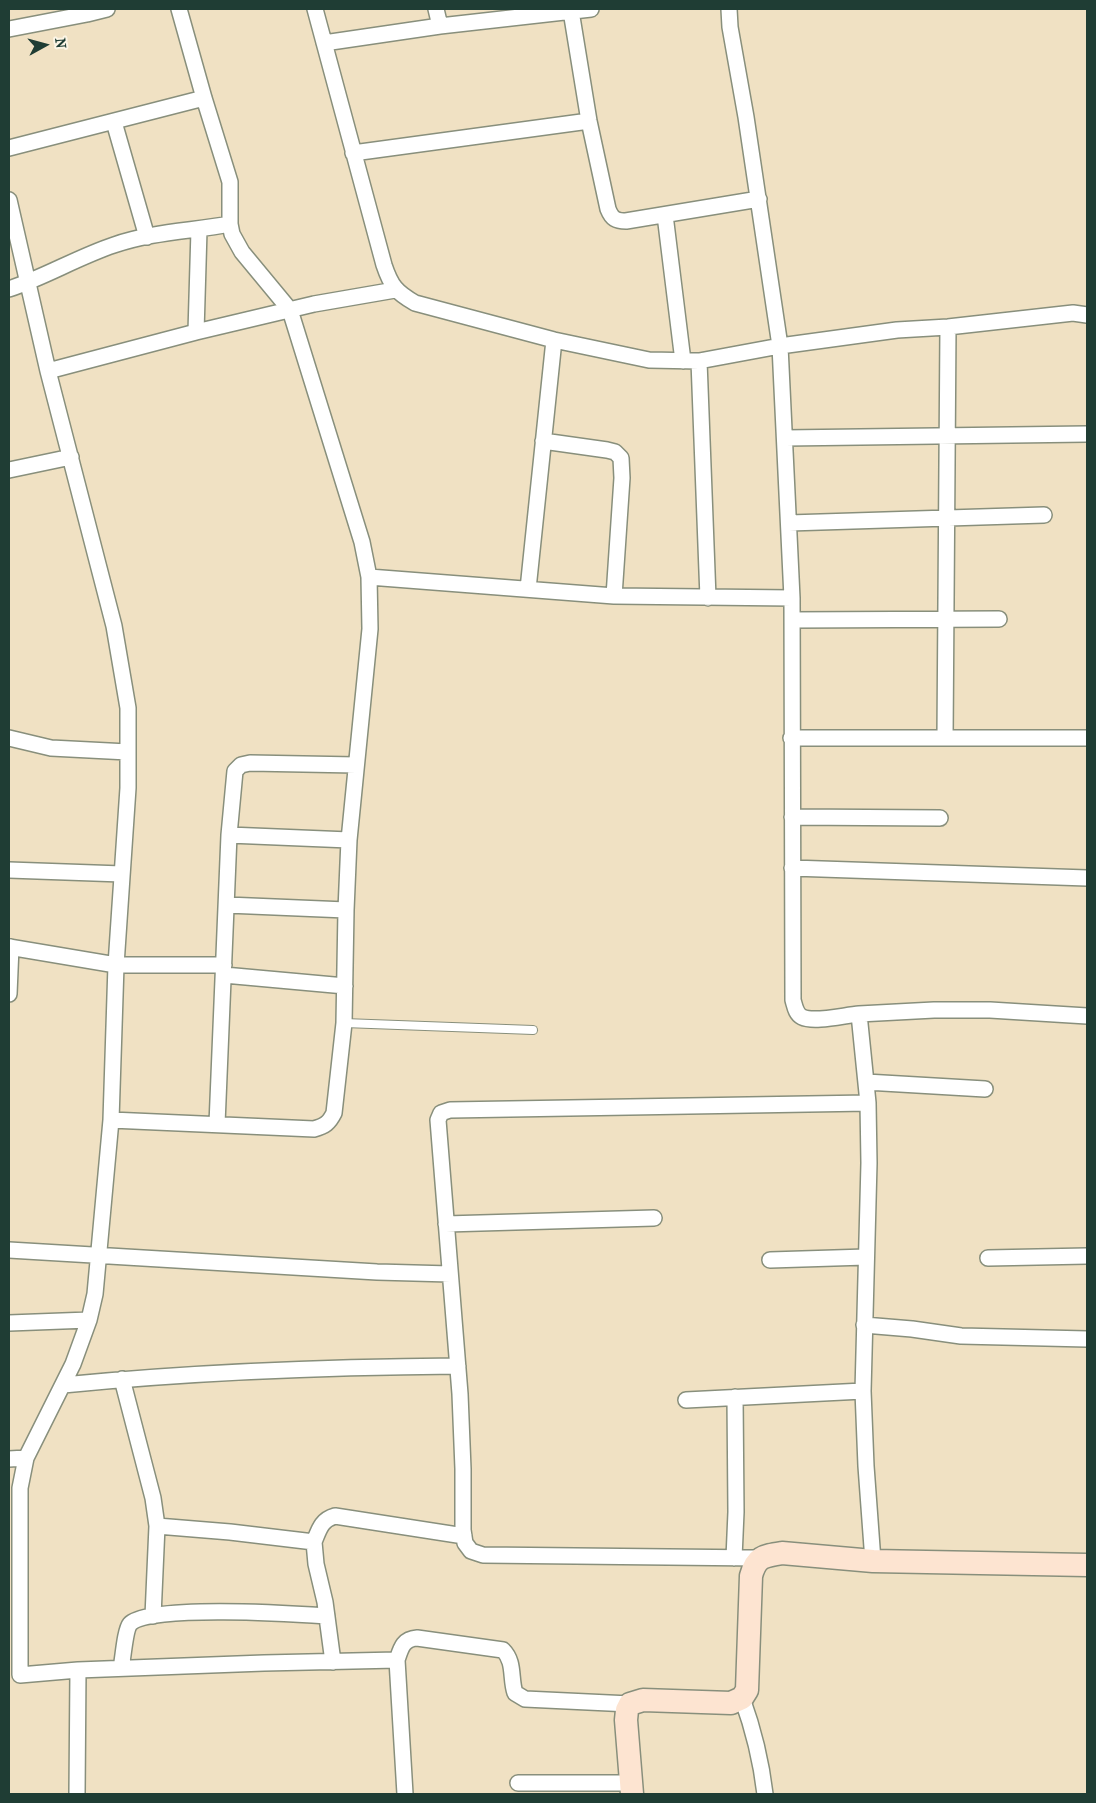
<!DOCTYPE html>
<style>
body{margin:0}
#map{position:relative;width:1096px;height:1803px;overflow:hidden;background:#f0e1c3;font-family:"IM FELL French Canon",serif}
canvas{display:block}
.frame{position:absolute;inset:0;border:10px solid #1f3d34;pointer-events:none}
.north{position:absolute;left:20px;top:20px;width:50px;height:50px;-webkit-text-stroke:4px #fcf5e5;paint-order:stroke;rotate:83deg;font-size:14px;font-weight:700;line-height:20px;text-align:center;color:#1f3d34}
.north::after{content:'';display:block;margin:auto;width:18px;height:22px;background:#1f3d34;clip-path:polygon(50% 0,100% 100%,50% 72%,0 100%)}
</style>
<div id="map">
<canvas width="1096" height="1803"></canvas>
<div class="frame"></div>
<div class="north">N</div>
</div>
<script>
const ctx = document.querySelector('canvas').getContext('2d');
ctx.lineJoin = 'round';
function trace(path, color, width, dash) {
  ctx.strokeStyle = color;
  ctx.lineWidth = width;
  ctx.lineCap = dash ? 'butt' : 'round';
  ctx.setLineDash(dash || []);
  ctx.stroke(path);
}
const lane = new Path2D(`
 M344 1023 533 1030`);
const street = new Path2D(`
 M315 9 384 265C391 286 396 292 415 303L554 340 649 360 699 361 780 346 897 330 948 327 1073 313 1087 315
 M436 9 440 26
 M729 9 730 27 746 117 780 346 792 598 793 1000C795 1007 796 1014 802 1017 814 1023 845 1015 859 1014L868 1103 869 1163 863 1391 866 1466 873 1561
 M571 11 589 121 608 209C612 219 616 221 626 221L759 199
 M9 29 87 14 107 9
 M324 43 440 26 591 9
 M114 122 147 237
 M9 148 204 98
 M353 153 589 121
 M9 200 48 371 114 626 128 708V788L116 965 111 1120 95 1294 89 1320 73 1364 26 1458 20 1488V1675L78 1670 77 1794
 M665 215 683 361
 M9 289C45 277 78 257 114 245 151 232 192 231 230 224
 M196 332 199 230
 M699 361 708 598
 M48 371 196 332 314 304 395 290
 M785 438 1087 434
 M543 441 607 450 615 452 621 458 622 478 614 596
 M9 470 71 457
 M789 523 1044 515
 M369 577 614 596 792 598
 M528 589 554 340
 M792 620 999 619
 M9 738 51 748 128 752
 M791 738H1087
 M945 738 948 327
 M792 817 940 818
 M229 835 349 840
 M792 868 1087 878
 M9 870 122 874
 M227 905 346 910
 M9 947 116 965H224
 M224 975 345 986
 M9 994 11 947
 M859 1014 934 1010H990L1087 1016
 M866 1082 985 1089
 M111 1120 314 1129C325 1126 329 1123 334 1113L344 1023 346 910 349 840 370 629 369 577 362 542 290 310 242 252 232 234 230 224V182L204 98 179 9
 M217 1124 229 835 235 771 241 765 250 763 356 765
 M446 1224 654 1218
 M9 1250 377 1272 450 1274
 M988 1258 1087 1256
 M770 1260 866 1257
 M9 1323 89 1320
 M864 1325 912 1329 961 1336 1087 1339
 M122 1379 153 1498 157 1526 153 1616
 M63 1385C194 1372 326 1367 458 1366
 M686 1400 863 1391
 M9 1459 26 1458
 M157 1526 230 1532 314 1542C319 1530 321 1520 335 1516L464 1536
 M314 1542 316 1564 325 1602 333 1662
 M734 1558 736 1512 735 1397
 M760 1558 483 1555 471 1551 465 1543 463 1530V1469L460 1394 438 1120 441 1113 450 1110 868 1103
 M121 1668C123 1659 125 1630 130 1624 147 1604 297 1614 327 1616
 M78 1670 264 1663 397 1660
 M742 1698C754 1731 761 1760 765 1794
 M518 1783H631
 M405 1794 397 1660C401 1648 403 1639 417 1638L503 1650C515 1662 510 1678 515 1693L525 1699 630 1704`);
const secondary = new Path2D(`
 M632 1794 626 1720 627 1710 630 1704 643 1700 731 1703 742 1698 747 1690 751 1576C756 1557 763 1556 782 1553L873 1561 1087 1565`);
trace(lane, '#888f7c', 10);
trace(street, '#888f7c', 18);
trace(secondary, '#888f7c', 25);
trace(lane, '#fff', 8);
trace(street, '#fff', 15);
trace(secondary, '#fde4d1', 22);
</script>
